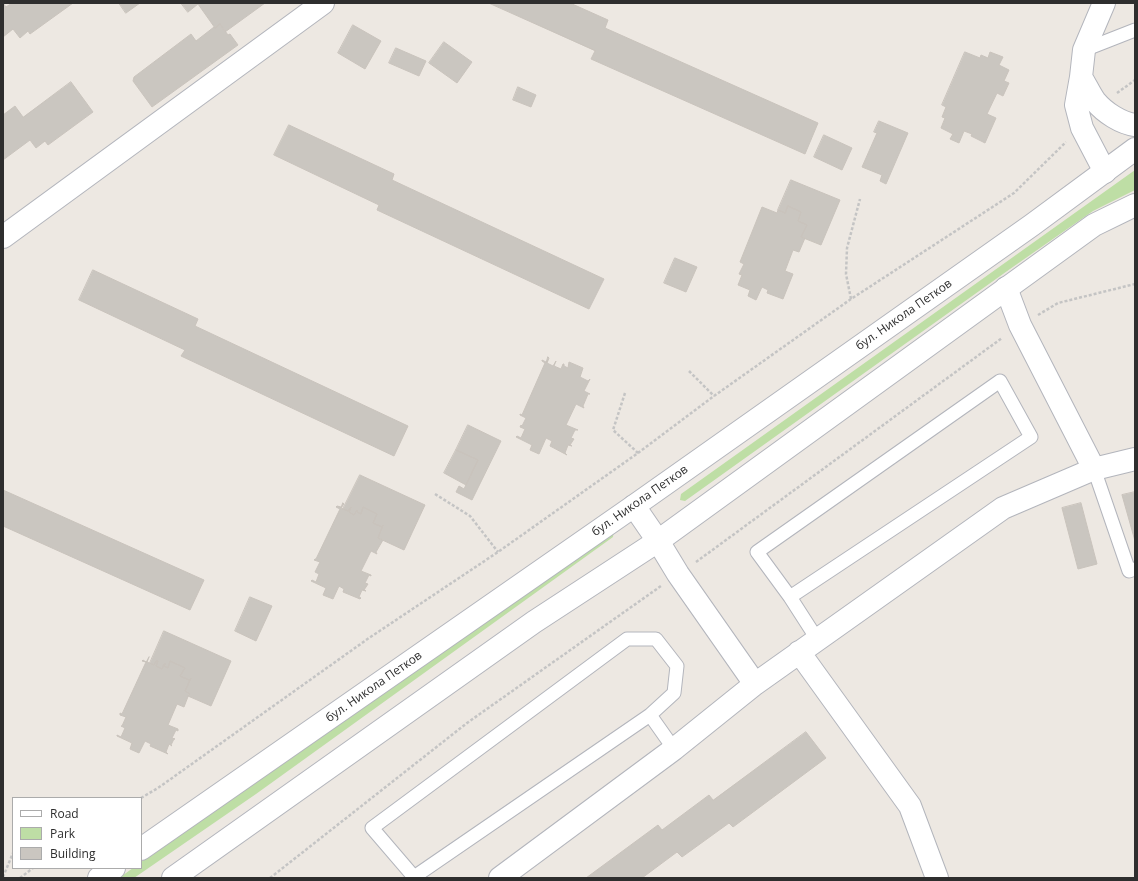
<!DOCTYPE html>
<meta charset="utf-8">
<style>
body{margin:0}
#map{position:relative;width:1138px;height:881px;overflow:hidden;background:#ede8e2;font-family:"Open Sans",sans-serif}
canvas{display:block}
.frame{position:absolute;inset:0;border:4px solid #2e2e2e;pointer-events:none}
.legend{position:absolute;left:12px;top:797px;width:130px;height:72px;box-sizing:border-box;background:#fff;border:1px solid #ababab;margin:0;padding:5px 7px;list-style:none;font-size:12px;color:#2e2e2e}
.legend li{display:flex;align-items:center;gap:8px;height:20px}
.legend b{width:20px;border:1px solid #ababab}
</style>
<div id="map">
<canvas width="1138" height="881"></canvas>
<div class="frame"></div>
<ul class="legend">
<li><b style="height:5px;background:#fff"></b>Road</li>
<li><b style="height:11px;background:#bedea5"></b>Park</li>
<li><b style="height:11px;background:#cac6c0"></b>Building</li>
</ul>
</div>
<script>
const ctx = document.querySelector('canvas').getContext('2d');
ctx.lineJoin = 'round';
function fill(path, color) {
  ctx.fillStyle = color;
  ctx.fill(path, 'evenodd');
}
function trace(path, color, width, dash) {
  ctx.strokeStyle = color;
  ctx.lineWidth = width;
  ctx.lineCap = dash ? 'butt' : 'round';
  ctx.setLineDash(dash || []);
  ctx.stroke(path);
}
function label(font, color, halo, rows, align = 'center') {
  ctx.font = font + ' "Open Sans",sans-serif';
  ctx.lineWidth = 3;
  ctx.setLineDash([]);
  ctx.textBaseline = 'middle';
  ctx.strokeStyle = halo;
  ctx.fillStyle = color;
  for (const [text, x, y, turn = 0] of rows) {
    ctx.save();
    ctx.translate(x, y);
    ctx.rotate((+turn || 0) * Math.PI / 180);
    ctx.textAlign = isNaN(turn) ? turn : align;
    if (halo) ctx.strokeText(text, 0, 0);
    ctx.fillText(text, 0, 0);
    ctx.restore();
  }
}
fill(new Path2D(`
 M1135 170V190L1093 211 1010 269 685 501 680 500 681 494Z
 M614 530 613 537 256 794 134 878H119L133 868H141V862L248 783Z`), '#bedea5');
const building = new Path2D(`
 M3 3 6 7 12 3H73L30 34 28 31 20 38 13 29 3 37Z
 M119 3H140L126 13Z
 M181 3H265L225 32 220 24 215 28 198 4 188 12Z
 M489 3H570L608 20 605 28 818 123 805 154 591 59 595 51Z
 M220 24 228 35 230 34 238 45 152 107 133 81 134 77 191 34 196 41 214 27 215 28Z
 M353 25 381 41 365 69 338 53Z
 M444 42 472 62 457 83 429 63Z
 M396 48 426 61 419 76 389 63Z
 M965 52 980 58 981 55 988 58 990 52 1003 57 999 65 1009 70 1004 81 1009 83 1003 96 997 93 987 114 996 118 985 143 971 136 972 134 964 131 959 143 950 139 953 134 941 128 945 118 942 117 946 107 942 105Z
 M71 82 93 112 48 145 45 141 36 148 30 140 3 160V115L15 106 23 117Z
 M518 87 536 95 531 107 513 100Z
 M879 121 908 133 886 184 880 181 882 175 862 167 877 133 874 132Z
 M289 125 394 174 392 180 604 279 589 309 377 210 379 205 274 155Z
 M824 135 852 148 842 170 814 157Z
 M791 180 840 200 821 245 801 237 807 225 798 221 801 212 788 206 785 213 778 210Z
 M788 206 801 212 798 221 807 225 801 237 805 238 799 252 793 250 785 271 793 274 783 299 767 293 768 290 762 287 756 300 748 296 750 290 738 285 742 275 739 274 744 264 740 262 762 207 777 213 778 210 785 213Z
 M675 258 697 267 686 292 664 283Z
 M93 270 198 319 195 326 408 426 394 456 181 356 185 350 79 300Z
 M548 357 549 358 547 363 553 366 556 361 554 366 561 369 563 364H564V366L568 368 569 362 583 368 580 377 588 381 590 379 584 391 590 394H588L583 406 584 408 576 404 566 425 578 430H575L571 438 574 439 570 445 572 446 568 445 565 453 567 455 550 446 552 441 546 438 539 454 530 450 532 445 516 437 517 436 521 438 525 429 520 427 521 425 522 426 526 418 520 415V414L522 415 545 363 542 361V360L546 362Z
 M468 425 501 441 472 500 456 492 459 486 464 489 478 460 456 450Z
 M456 450 478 460 466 485 444 473Z
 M360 475 425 505 404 550 378 538 383 525 382 527 373 523 377 514 363 507 361 514 357 512 358 511 357 510 354 515 349 512 351 507 348 511 343 509Z
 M3 490 204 580 190 610 3 526Z
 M1135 492V541L1122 495Z
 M343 503 344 504 341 508 348 511 351 507 349 512 354 515 357 510 358 511 357 512 361 514 363 507 377 514 373 523 382 527 383 525 378 538 383 540 376 552 377 554 371 551 361 571 371 575V576L369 575 365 583 368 584 364 590 366 591 362 590 359 597 361 598 360 599 343 592 344 589 339 586 333 599 323 595 326 588 311 581 312 580 316 582 319 574 315 572 320 562 314 560 315 559H316L340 509 336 507 337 506 341 507Z
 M1081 503 1097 564 1078 569 1062 508Z
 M250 597 272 606 256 641 235 631Z
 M164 631 231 661 211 706 188 696 190 694 185 691 191 678 189 680 180 676 185 668 170 661 168 668 164 666 166 664H164L162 669 156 666 158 661H156L154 665 150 663Z
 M149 657 147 662 154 665 156 661H158L156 666 162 669 164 664H166L164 666 168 668 170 661 185 668 180 676 189 680 191 678 185 691 190 694H189L184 707 177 704 168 725 178 729V731L176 730 172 738 175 739H174L171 745 172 746 169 744 166 752 168 754 150 746 151 744 145 741 139 753 130 749 132 743 117 736V735L121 737 125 728 121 726H122L126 717 120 715V713L122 714 146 662 142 661 143 660 146 662Z
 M806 732 826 758 733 827 729 823 682 857 677 852 642 878H586L658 825 662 830 709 795 713 800Z`);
fill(building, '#cac6c0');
trace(building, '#c9c3bc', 1);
const service = new Path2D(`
 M1084 50 1135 30
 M1094 469 1129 571 1135 569
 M790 597 1031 437 1000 381 757 552 790 597 817 639
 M627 639H656L677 666 674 693 650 715 414 877 372 828Z
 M650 715 674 749`);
const minor = new Path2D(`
 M1104 3 1084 50 1081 77 1076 105 1082 128 1105 172
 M1081 77C1086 85 1090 94 1095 101 1105 113 1121 123 1135 125
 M3 237 323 3
 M1094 469 1135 459
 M634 506 658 541 678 574 755 684 1003 508 1094 469 1020 325 1006 288
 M799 652 910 806 937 878
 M500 878 674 749 755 684`);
const secondary = new Path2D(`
 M141 849 634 506 1032 225 1135 149
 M99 878 114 868
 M173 878 534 622 658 541 1094 225 1135 205`);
trace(service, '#b3b5bc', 15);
trace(minor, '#b3b5bc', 24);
trace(secondary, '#b3b5bc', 24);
trace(new Path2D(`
 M1117 93 1135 80
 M851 299 846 274 847 248 860 199
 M1038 315 1058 303 1135 284
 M689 371 714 396
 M625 393 613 430 638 453
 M435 494 470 516 498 552
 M696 562 1002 338
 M141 798 158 788 369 638 498 552 638 453 714 396 851 299 1014 193 1066 142
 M3 877 13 853
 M20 878 33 868
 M270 878 467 723 661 586`), '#c4c4c4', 2.5, [3, 2]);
trace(service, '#fff', 13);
trace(minor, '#fff', 22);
trace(secondary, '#fff', 22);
label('12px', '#2e2e2e', '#fff', [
 ["бул. Никола Петков",904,315,-35],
 ["бул. Никола Петков",640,501,-35],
 ["бул. Никола Петков",374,687,-35]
]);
</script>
